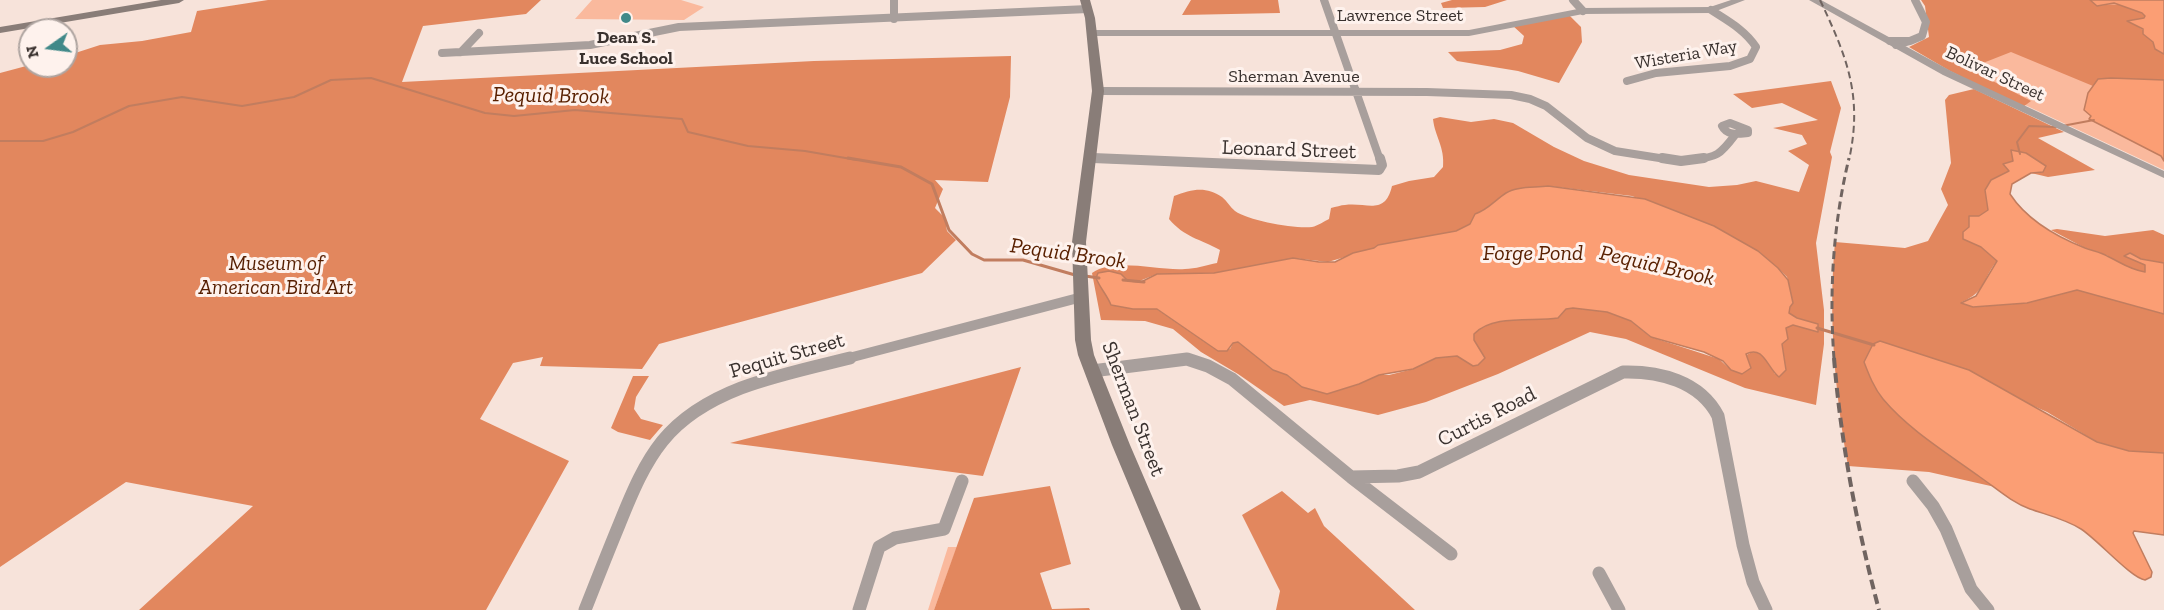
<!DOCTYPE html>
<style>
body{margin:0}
#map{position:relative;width:2164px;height:610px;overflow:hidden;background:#f7e3da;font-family:"Zilla Slab",serif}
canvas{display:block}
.north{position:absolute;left:18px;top:18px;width:60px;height:60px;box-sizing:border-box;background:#fef2ed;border:2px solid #afa5a1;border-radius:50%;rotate:256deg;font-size:16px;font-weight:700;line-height:24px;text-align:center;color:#39312e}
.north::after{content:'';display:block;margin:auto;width:21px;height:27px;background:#418989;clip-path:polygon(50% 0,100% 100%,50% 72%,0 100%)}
</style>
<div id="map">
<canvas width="2164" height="610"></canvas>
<div class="north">N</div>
</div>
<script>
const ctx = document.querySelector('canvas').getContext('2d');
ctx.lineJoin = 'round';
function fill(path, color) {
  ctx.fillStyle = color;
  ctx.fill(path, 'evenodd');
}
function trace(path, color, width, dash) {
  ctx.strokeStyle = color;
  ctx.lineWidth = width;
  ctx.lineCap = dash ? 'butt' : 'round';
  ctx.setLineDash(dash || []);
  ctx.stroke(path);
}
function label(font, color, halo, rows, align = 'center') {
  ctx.font = font + ' "Zilla Slab",serif';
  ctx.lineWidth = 6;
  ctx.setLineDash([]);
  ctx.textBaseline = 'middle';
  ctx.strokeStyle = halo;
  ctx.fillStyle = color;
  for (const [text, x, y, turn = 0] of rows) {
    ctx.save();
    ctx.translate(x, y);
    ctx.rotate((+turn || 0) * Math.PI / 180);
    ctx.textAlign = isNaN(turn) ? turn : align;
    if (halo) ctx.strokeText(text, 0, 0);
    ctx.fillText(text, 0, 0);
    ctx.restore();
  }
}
fill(new Path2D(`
 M592 0H681L704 7 684 20 575 19Z
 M1937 0H2164V170L1948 69Z
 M948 547H957L934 610H928Z`), '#fab99d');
fill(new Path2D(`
 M268 0H541L526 14 423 26 402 82 814 61 1011 56 1010 97 988 182 935 180 943 189 935 208 945 218 947 231 956 240 922 273 659 344 642 369 540 366 543 357 513 363 480 419 569 461 486 610H139L253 506 126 482 0 567V73L30 65 66 66V56L100 45 142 41 191 32 197 11Z
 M1191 0H1278L1280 13 1182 15Z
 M1452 0H1507L1485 7 1443 8 1441 3Z
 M1921 0H2090L2098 6C2115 3 2131 4 2145 16L2144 18 2128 21C2141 28 2152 34 2155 49L2164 54V80L2111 78 2099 79 2093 86 2011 52 1983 63 1985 77 2031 101 2023 107 1950 71 1909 47 1929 37 1925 6Z
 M1568 14 1581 27 1582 42 1559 83 1518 71 1457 61 1448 52 1500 50 1522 44 1524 36 1512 25Z
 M1831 81 1841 108 1830 152 1832 157 1816 243 1824 310V344L1816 405 1745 388 1626 339 1590 332 1498 374 1426 402 1378 415 1310 400 1284 406 1238 374 1201 352 1173 329 1145 321 1101 320 1092 273C1114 257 1158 271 1185 269 1195 269 1207 265 1217 263L1220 250C1200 239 1184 237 1169 219L1174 196C1192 189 1206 186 1222 197 1227 201 1230 207 1235 211 1249 221 1295 229 1312 227 1318 226 1324 221 1329 219L1331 208C1336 207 1341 205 1345 205 1367 202 1385 216 1392 186L1409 181 1434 177 1443 167C1445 147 1435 137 1433 119L1440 117 1471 122 1494 119 1513 123 1554 147 1584 161 1629 175 1709 187 1737 185 1756 181 1799 192 1809 165 1788 151 1807 144 1802 135 1773 128 1818 120 1782 103 1752 108 1733 94ZM1548 186 1632 196 1714 226 1758 251 1778 268 1787 277 1793 303 1790 307 1789 313 1797 318 1818 324V332L1793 325 1786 328 1782 344 1786 370 1775 374C1759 343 1751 348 1731 370L1719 359 1651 337 1631 321 1607 312 1573 308 1566 309 1557 318C1533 322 1493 314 1474 334V340L1485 358 1473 366 1457 356 1436 358 1413 369 1389 375H1379L1359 384 1327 394 1302 387 1287 375 1273 370 1238 342 1233 343 1230 349 1218 351 1157 309H1133L1111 305 1106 292 1121 274 1128 281 1137 282 1157 274 1214 273 1293 258 1328 262 1375 248 1378 245 1457 231 1470 224 1475 214 1483 211 1507 193Z
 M1974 89 2064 132 2038 138 2095 170 2048 177 2031 173 2043 172 2013 161 2008 168 2009 171 1991 180 1986 190 1988 210 1969 227 1963 239 1981 247 1997 261C1982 279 1987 291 1962 302L1973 307 2027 303 2077 290 2164 314V453L2129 451 2097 442 2047 412 1919 355 1880 341 1883 399C1917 433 1956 460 1995 487L1929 472 1848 466C1835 392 1828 317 1835 242L1905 248 1928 241 1948 205 1941 189 1951 163 1945 100 1949 95Z
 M2057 229 2105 236 2153 230 2164 235V263L2141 259 2130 253 2125 256 2145 265 2146 273 2121 266 2108 256 2083 247 2051 230Z
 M1021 367 983 476 730 443Z
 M633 376H649L636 397 634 409 641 419 663 425 650 440 618 432 611 428Z
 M1050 486 1071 564 1040 573 1052 609 1089 608 1090 610H934L974 498Z
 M1282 491 1308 513 1315 508 1324 526 1415 610H1276L1280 591 1242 515Z`), '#e2875e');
const water = new Path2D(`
 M2090 0H2164V54L2155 49 2153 42 2143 34V29L2127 21 2144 18 2145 16 2142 13 2114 3 2097 6Z
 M2111 78 2164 80V161L2161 156 2089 119 2091 116 2084 110 2088 93 2098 79Z
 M2011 150 2026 153 2046 166 2043 172 2031 173 2012 184 2010 194C2027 220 2057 237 2085 248 2093 251 2101 252 2107 256 2122 263 2128 269 2145 272V265L2124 256 2130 253 2141 259 2164 263V314L2077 290 2027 303 1973 307 1961 303 1976 296 1997 261 1981 247 1963 239V232L1969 227V216H1979L1988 210 1985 190 1991 180 2009 171 2003 164 2013 161Z
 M1548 186 1645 199 1714 226 1758 251 1778 268 1788 280 1793 303 1790 307 1789 313 1797 318 1818 324V332L1793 325 1786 328 1788 339 1782 344 1786 370 1779 377C1767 368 1764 345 1746 354L1751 368 1742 374 1731 370 1723 361 1704 352 1651 337 1631 321 1607 312 1573 308 1566 309 1558 318C1533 322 1493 314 1474 334V340L1485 358 1478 365 1473 366 1457 356 1436 358 1413 369 1379 375 1359 384 1327 394 1302 387 1287 375 1273 370 1238 342 1233 343 1227 351H1218L1157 309H1133L1111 305C1107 295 1100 288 1096 278L1098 273 1109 271 1121 274 1128 281 1141 282 1157 274 1214 273 1293 258 1319 262H1335L1353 253 1374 248 1378 245 1456 231 1470 224 1475 214C1488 210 1495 200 1506 193 1517 186 1535 188 1548 186Z
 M1880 341 1969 370 2097 442 2129 451 2164 453V535L2134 531 2133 533 2152 572 2151 577 2145 580C2131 578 2098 540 2081 529 2065 519 2047 515 2030 509 2011 502 1996 488 1980 477 1947 453 1909 430 1883 399 1874 388 1869 375 1864 362L1873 344Z`);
fill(water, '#fb9e74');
trace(water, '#c17d5f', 1.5);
trace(new Path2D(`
 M2062 126 2094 120
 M0 141H43L73 132 129 106 182 97 242 106 294 97 331 80 371 78 485 113 514 116 575 110 682 119 688 132 748 146 805 151 857 160
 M2020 154 2017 142 2029 126 2056 127`), '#c17d5f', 2);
trace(new Path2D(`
 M848 158 901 167 932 184 949 230 972 254 984 260H1023L1075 275
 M1085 276 1099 278
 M1123 280 1144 282
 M1817 328 1874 345`), '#c17d5f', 3);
trace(new Path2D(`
 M894 0V19
 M1324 0 1380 160
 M1573 0 1583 11
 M1890 41H1910L1896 45
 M1910 41 1922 36 1926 22 1915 0
 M461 52 479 33
 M442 53 590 45 679 27 1088 9
 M1627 81 1656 73 1730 66 1750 59 1756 47C1745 30 1728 21 1711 10
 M1098 91 1427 92 1511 95 1530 99 1546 106 1587 138 1615 151 1672 160
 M1730 123 1748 130V133C1738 134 1727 136 1722 126Z
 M1090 158 1129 160
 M1692 160C1717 157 1720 155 1735 135`), '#a89f9c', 8);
trace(new Path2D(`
 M1093 158 1379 170 1382 165 1380 158
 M1662 158 1681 161 1704 158
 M845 359 1082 297
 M1184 359H1188`), '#a89f9c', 10);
trace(new Path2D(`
 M1092 371 1187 359 1208 366 1232 379 1351 477 1398 476 1419 472 1623 372C1659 371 1700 381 1718 416L1743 545 1753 582 1766 610
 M1351 477 1451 554
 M1913 481 1933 506 1946 529 1971 589 1988 610
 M1599 573 1619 610
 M585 610C596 582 607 554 619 525 647 455 666 417 741 388 776 375 814 367 850 358
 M859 610 879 547 895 538 944 529 962 481`), '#a89f9c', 13);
fill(new Path2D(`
 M1731 0H1745L1711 13 1583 14 1469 36H1092L1087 33 1092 30H1469L1583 8 1710 7Z
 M1809 0H1821L1951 71 2164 171V178L1943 75Z`), '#a89f9c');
fill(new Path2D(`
 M161 0H184L179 3 0 33V27Z
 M1080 0H1090L1095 18 1104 91 1086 242 1091 340 1094 355 1130 445 1201 610H1181L1112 445 1078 355 1075 340 1072 242 1092 91 1085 18Z`), '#897d78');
trace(new Path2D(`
 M1820 0C1847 57 1863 96 1849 160`), '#706460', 2, [7, 4]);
trace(new Path2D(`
 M1834 359C1829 291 1833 225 1849 158`), '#706460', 3, [8, 4.5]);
trace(new Path2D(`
 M1834 358C1841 444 1857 527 1879 610`), '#706460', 4, [10, 5]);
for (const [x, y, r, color] of [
 [626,18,6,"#418989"]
]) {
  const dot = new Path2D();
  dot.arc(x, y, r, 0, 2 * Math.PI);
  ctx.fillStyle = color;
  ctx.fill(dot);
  trace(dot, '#fef2ed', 2);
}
label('18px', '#39312e', '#fef2ed', [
 ["Lawrence Street",1400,16],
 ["Wisteria Way",1686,55,-10],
 ["Bolivar Street",1995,74,25],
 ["Sherman Avenue",1294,77]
]);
label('bold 18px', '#39312e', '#fef2ed', [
 ["Dean S.",626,38],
 ["Luce School",626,59]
]);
label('21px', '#39312e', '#fef2ed', [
 ["Leonard Street",1289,150,2],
 ["Pequit Street",787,356,-16],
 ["Sherman Street",1133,409,69],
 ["Curtis Road",1487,417,-27]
]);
label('italic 21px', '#561e00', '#fef2ed', [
 ["Museum of",276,264],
 ["American Bird Art",276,288]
]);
label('italic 22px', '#592000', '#fef2ed', [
 ["Pequid Brook",551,96,1],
 ["Pequid Brook",1068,254,8],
 ["Forge Pond",1533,254],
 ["Pequid Brook",1657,266,13]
]);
</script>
